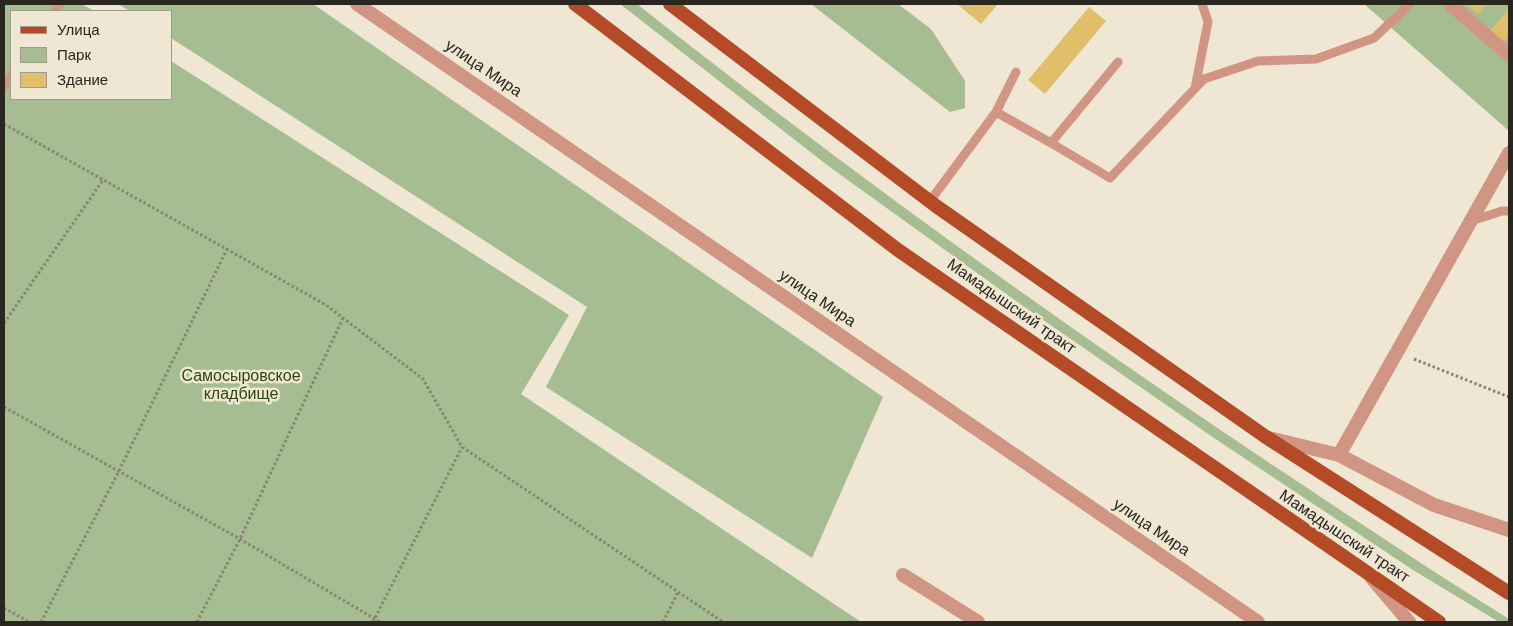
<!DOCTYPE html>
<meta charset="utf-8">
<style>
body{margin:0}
#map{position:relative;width:1513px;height:626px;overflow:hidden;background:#efe7d3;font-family:"DM Sans",sans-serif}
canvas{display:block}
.frame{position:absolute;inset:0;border:5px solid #29261f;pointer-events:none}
.legend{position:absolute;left:10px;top:10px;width:162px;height:90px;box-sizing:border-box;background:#efe7d3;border:1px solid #a09a8b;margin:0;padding:6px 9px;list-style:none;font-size:15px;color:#29261f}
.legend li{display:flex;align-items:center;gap:10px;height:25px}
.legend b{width:25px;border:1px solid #a09a8b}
</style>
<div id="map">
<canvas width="1513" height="626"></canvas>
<div class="frame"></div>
<ul class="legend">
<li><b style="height:6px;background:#b44b26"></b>Улица</li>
<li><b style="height:14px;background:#a5bd90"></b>Парк</li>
<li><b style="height:14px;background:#e1bf6a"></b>Здание</li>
</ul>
</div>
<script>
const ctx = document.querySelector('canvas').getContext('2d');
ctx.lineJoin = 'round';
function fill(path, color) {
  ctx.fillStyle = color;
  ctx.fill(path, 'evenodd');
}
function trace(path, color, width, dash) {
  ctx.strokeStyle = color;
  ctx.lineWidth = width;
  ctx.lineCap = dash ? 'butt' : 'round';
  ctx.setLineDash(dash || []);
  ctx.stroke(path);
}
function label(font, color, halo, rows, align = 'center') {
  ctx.font = font + ' "DM Sans",sans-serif';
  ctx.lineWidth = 5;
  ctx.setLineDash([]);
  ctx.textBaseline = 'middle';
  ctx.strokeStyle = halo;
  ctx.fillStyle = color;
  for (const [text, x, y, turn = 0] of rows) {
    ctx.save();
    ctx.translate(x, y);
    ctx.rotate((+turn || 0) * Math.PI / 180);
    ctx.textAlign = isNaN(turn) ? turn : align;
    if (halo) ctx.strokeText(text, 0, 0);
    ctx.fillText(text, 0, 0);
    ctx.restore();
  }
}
fill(new Path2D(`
 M4 4H82L94 11H11V99H171V61L569 315 521 394 861 622H4Z
 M118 4H313L883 397 812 558 546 387 587 307 171 38V11H130Z
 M620 4H637C843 167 1053 318 1271 464 1350 516 1428 569 1509 619V622H1499L1413 570 1214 438 1023 306 831 168Z
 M811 4H898L931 29 965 81V108L950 112Z
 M1364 4H1509V131Z`), '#a5bd90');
fill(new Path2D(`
 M957 4H998L981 24Z
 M1465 4H1486L1478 14Z
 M1089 7 1106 21 1045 94 1028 80Z
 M1509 8V35L1502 45 1488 34Z`), '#e1bf6a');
trace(new Path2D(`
 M4 124 326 305 423 379 462 447 723 622
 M4 323 103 180
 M1414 359 1509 397
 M4 407 240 539 380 622
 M4 608 29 622
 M41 622 119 471 227 249
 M197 622 240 539 343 318
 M373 622 462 447
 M663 622 678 592`), '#898477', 3, [2.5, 2.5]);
trace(new Path2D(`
 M55 11 60 4
 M4 86 11 75
 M1195 88 1208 22 1202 4
 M996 112 1051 143 1118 62
 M1051 143 1110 178 1204 79 1258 61 1316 59 1374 38 1410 4
 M930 201 996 112 1016 72
 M1471 221 1502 211H1509`), '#d19683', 9);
trace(new Path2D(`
 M357 4 1258 622
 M1450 4 1509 55
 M1269 438 1339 455 1434 505 1509 530
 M1339 455 1509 153
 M903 575 978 622
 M1371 577 1409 622`), '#d19683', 14);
trace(new Path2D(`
 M575 4 898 250 1439 622
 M670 4 936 206 1266 437 1509 593`), '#b44b26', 14);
label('16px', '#29261f', '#efe7d3', [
 ["улица Мира",483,69,34],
 ["улица Мира",817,299,34],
 ["Мамадышский тракт",1011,307,35],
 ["улица Мира",1151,528,34],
 ["Мамадышский тракт",1344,537,34]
]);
label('16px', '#2d4610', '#efe7d3', [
 ["Самосыровское",241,377],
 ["кладбище",241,395]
]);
</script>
